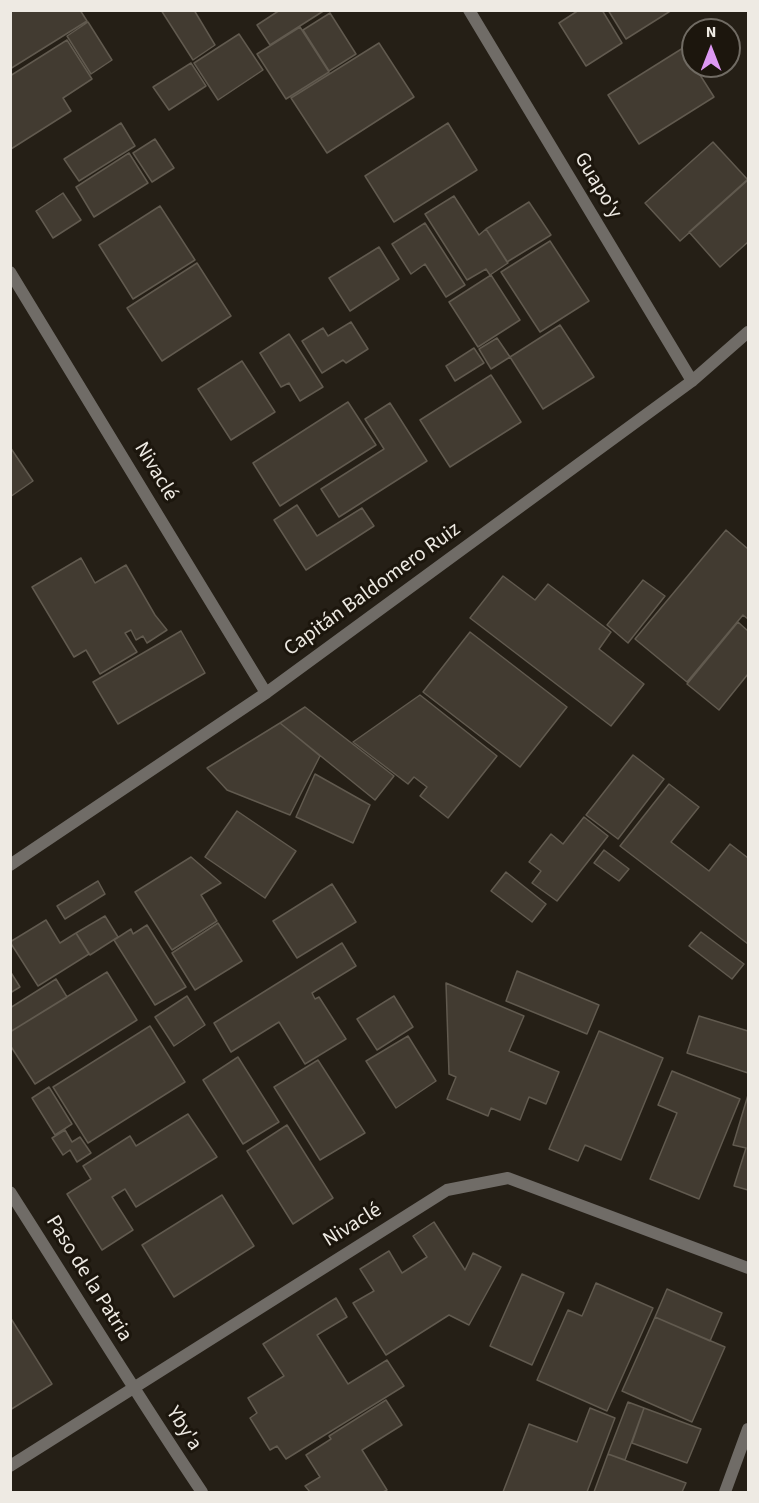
<!DOCTYPE html>
<meta charset="utf-8">
<style>
body{margin:0}
#map{position:relative;width:759px;height:1503px;overflow:hidden;background:#251f16;font-family:"Source Sans 3",sans-serif}
canvas{display:block}
.frame{position:absolute;inset:0;border:12px solid #eeeae3;pointer-events:none}
.north{position:absolute;left:681px;top:18px;width:60px;height:60px;box-sizing:border-box;background:#1c160d;border:2px solid #706b63;border-radius:50%;rotate:0deg;font-size:16px;font-weight:700;line-height:24px;text-align:center;color:#eeeae3}
.north::after{content:'';display:block;margin:auto;width:21px;height:27px;background:#dd99f3;clip-path:polygon(50% 0,100% 100%,50% 72%,0 100%)}
</style>
<div id="map">
<canvas width="759" height="1503"></canvas>
<div class="frame"></div>
<div class="north">N</div>
</div>
<script>
const ctx = document.querySelector('canvas').getContext('2d');
ctx.lineJoin = 'round';
function fill(path, color) {
  ctx.fillStyle = color;
  ctx.fill(path, 'evenodd');
}
function trace(path, color, width, dash) {
  ctx.strokeStyle = color;
  ctx.lineWidth = width;
  ctx.lineCap = dash ? 'butt' : 'round';
  ctx.setLineDash(dash || []);
  ctx.stroke(path);
}
function label(font, color, halo, rows, align = 'center') {
  ctx.font = font + ' "Source Sans 3",sans-serif';
  ctx.lineWidth = 6;
  ctx.setLineDash([]);
  ctx.textBaseline = 'middle';
  ctx.strokeStyle = halo;
  ctx.fillStyle = color;
  for (const [text, x, y, turn = 0] of rows) {
    ctx.save();
    ctx.translate(x, y);
    ctx.rotate((+turn || 0) * Math.PI / 180);
    ctx.textAlign = isNaN(turn) ? turn : align;
    if (halo) ctx.strokeText(text, 0, 0);
    ctx.fillText(text, 0, 0);
    ctx.restore();
  }
}
const building = new Path2D(`
 M10 10H80L87 21 10 69Z
 M161 10H194L215 45 193 60Z
 M280 10H325L270 45 257 25Z
 M579 10H602L622 43 586 66 559 23Z
 M608 10H672L626 39Z
 M330 13 356 54 329 71 303 30Z
 M88 22 112 60 91 74 67 36Z
 M300 27 329 72 286 99 257 54Z
 M239 34 263 70 218 100 194 63Z
 M67 40 92 79 63 98 71 111 11 149 10 76Z
 M379 43 414 97 327 153 291 98Z
 M683 48 714 97 639 144 608 95Z
 M191 63 206 86 169 110 153 87Z
 M121 123 135 146 79 181 64 159Z
 M448 123 477 170 394 222 365 176Z
 M155 139 174 168 152 182 133 153Z
 M713 142 748 180 680 241 645 203Z
 M129 153 148 183 94 217 76 187Z
 M748 179V242L720 267 689 232Z
 M63 193 81 220 53 238 36 211Z
 M454 196 479 235 486 229 508 263 490 275 486 269 467 280 425 214Z
 M529 202 551 235 507 262 486 229Z
 M160 206 195 260 133 299 99 245Z
 M425 223 465 285 446 297 425 264 411 274 392 244Z
 M550 241 589 301 540 332 501 272Z
 M379 247 399 279 350 311 329 278Z
 M197 263 231 316 162 361 127 308Z
 M491 275 520 320 478 347 449 302Z
 M351 322 368 349 346 363 343 360 322 373 302 341 323 328 328 336Z
 M560 325 594 377 543 409 510 357Z
 M289 334 323 387 300 401 289 383 281 387 260 353Z
 M497 338 510 357 491 369 479 349Z
 M474 348 484 363 455 381 446 366Z
 M242 361 275 412 231 440 198 389Z
 M491 375 521 422 450 467 420 420Z
 M348 402 376 445 280 506 253 463Z
 M390 403 427 461 339 517 321 489 384 449 365 419Z
 M10 447 33 481 10 497Z
 M297 505 317 536 362 508 374 526 306 570 274 520Z
 M726 530 748 549V619L743 615 687 682 635 639Z
 M81 558 95 583 126 565 155 615 167 630 147 643 143 636 136 640 131 630 125 633 137 652 100 674 86 650 74 657 32 587Z
 M503 576 535 600 548 584 611 632 599 649 644 684 611 726 470 618Z
 M643 580 665 596 628 643 607 625Z
 M738 622 748 631V674L719 710 687 684Z
 M181 631 205 673 118 724 93 682Z
 M470 632 567 707 520 767 423 692Z
 M420 695 497 756 448 818 420 796 427 787 414 777 408 784 353 742Z
 M305 707 394 776 375 800 280 723Z
 M280 723 320 756 290 815 227 790 207 768Z
 M633 755 664 779 618 839 586 815Z
 M315 774 370 805 353 843 296 817Z
 M669 784 699 807 671 842 709 871 730 844 748 858V944L620 846Z
 M237 811 296 851 265 898 205 857Z
 M584 817 608 836 557 901 532 883 541 871 529 862 551 834 563 844Z
 M604 850 629 869 619 881 594 863Z
 M191 857 221 883 201 895 217 921 172 950 135 892Z
 M506 872 546 904 532 922 491 891Z
 M98 881 105 894 65 919 57 906Z
 M332 884 356 922 297 958 273 921Z
 M105 916 118 937 90 955 76 933Z
 M46 920 60 943 76 933 89 954 38 986 10 942Z
 M218 923 242 961 195 990 172 953Z
 M147 925 186 987 155 1005 114 940 131 929 133 934Z
 M701 932 744 964 732 979 689 946Z
 M342 943 356 966 312 993 315 999 319 997 346 1039 305 1064 279 1022 231 1052 214 1023Z
 M10 971 20 987 10 993Z
 M517 971 599 1005 587 1034 506 1001Z
 M107 972 137 1020 35 1084 10 1045V1032Z
 M56 979 67 997 10 1032V1008Z
 M446 983 524 1016 509 1051 559 1072 546 1104 529 1097 520 1120 491 1108 488 1116 447 1099 456 1077 449 1074Z
 M187 996 205 1025 174 1046 155 1017Z
 M394 996 413 1027 377 1050 357 1019Z
 M699 1016 748 1031V1073L687 1053Z
 M150 1026 185 1082 88 1143 53 1087Z
 M599 1031 663 1058 621 1160 585 1145 578 1161 549 1149Z
 M408 1036 436 1081 396 1108 366 1061Z
 M238 1057 279 1122 243 1144 203 1080Z
 M318 1060 365 1133 320 1160 274 1087Z
 M672 1071 740 1099 699 1199 650 1179 677 1113 658 1105Z
 M49 1087 72 1124 55 1135 32 1098Z
 M748 1095V1190L734 1186 746 1148 733 1145Z
 M188 1114 217 1157 136 1207 125 1189 112 1197 133 1230 102 1250 67 1194 91 1179 83 1166 130 1136 136 1146Z
 M287 1125 333 1198 293 1224 247 1151Z
 M65 1130 72 1142 80 1137 91 1153 77 1162 70 1150 63 1155 52 1138Z
 M222 1195 254 1246 174 1297 142 1245Z
 M434 1222 465 1270 473 1253 501 1267 469 1325 449 1315 386 1355 353 1303 374 1291 360 1269 389 1251 402 1273 427 1257 413 1236Z
 M522 1274 564 1293 532 1365 490 1346Z
 M596 1283 653 1308 607 1411 537 1380 568 1310 582 1316Z
 M667 1289 722 1313 710 1341 655 1317Z
 M336 1298 347 1317 317 1335 348 1384 387 1360 404 1386 286 1459 277 1446 270 1450 250 1418 257 1413 248 1398 284 1376 263 1344Z
 M10 1317 52 1384 10 1410Z
 M655 1317 725 1347 692 1422 622 1391Z
 M386 1400 402 1425 362 1450 387 1490 383 1492H310L305 1486 320 1477 306 1455 331 1439 329 1436Z
 M628 1402 644 1408 625 1460 608 1454Z
 M590 1408 615 1418 587 1492H503L529 1424 577 1442Z
 M644 1408 701 1429 687 1463 632 1443Z
 M608 1454 686 1483 682 1492H594Z`);
fill(building, '#423b31');
trace(building, '#615a4f', 1.5);
trace(new Path2D(`
 M469 10 692 381
 M10 272 266 693
 M10 865 266 693 692 381 748 332
 M10 1192C74 1292 136 1394 202 1492
 M10 1466 447 1190 508 1178 748 1268
 M725 1492 748 1429`), '#706c67', 12);
label('21px', '#eeeae3', '#1c160d', [
 ["Guapo'y",597,186,59],
 ["Nivaclé",155,472,59],
 ["Capitán Baldomero Ruiz",373,590,-36],
 ["Nivaclé",353,1226,-32],
 ["Paso de la Patria",88,1279,58],
 ["Yby'a",183,1429,57]
]);
</script>
